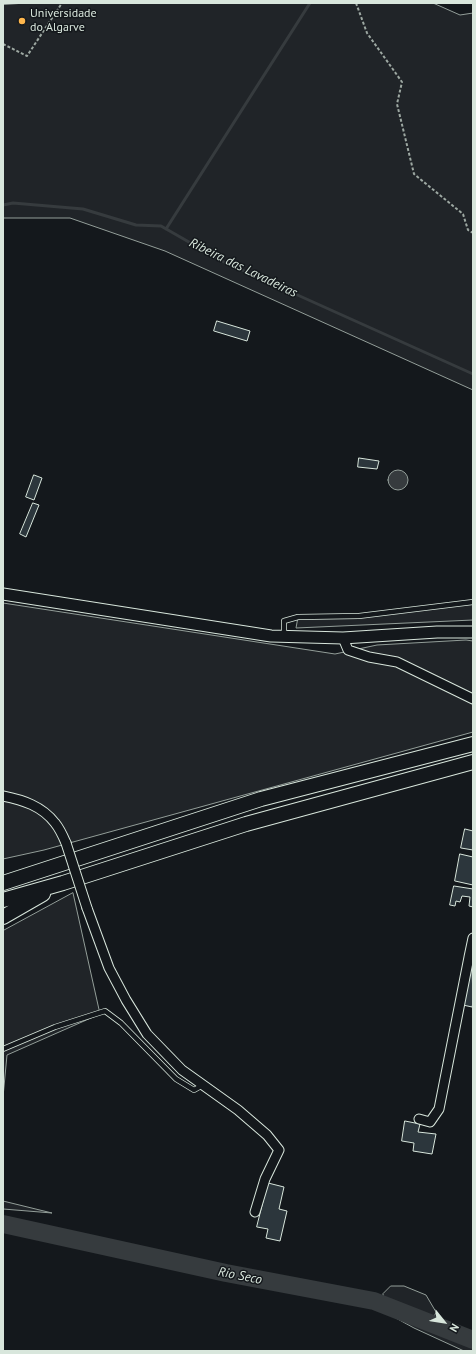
<!DOCTYPE html>
<style>
body{margin:0}
#map{position:relative;width:476px;height:1354px;overflow:hidden;background:#14181c;font-family:"PT Sans",sans-serif}
canvas{display:block}
.frame{position:absolute;inset:0;border:4px solid #d8e6dc;pointer-events:none}
.north{position:absolute;left:424px;top:1302px;width:40px;height:40px;-webkit-text-stroke:3px #14181c;paint-order:stroke;rotate:120deg;font-size:11px;font-weight:700;line-height:16px;text-align:center;color:#d8e6dc}
.north::after{content:'';display:block;margin:auto;width:14px;height:18px;background:#d8e6dc;clip-path:polygon(50% 0,100% 100%,50% 72%,0 100%)}
</style>
<div id="map">
<canvas width="476" height="1354"></canvas>
<div class="frame"></div>
<div class="north">N</div>
</div>
<script>
const ctx = document.querySelector('canvas').getContext('2d');
ctx.lineJoin = 'round';
function fill(path, color) {
  ctx.fillStyle = color;
  ctx.fill(path, 'evenodd');
}
function trace(path, color, width, dash) {
  ctx.strokeStyle = color;
  ctx.lineWidth = width;
  ctx.lineCap = dash ? 'butt' : 'round';
  ctx.setLineDash(dash || []);
  ctx.stroke(path);
}
function label(font, color, halo, rows, align = 'center') {
  ctx.font = font + ' "PT Sans",sans-serif';
  ctx.lineWidth = 3;
  ctx.setLineDash([]);
  ctx.textBaseline = 'middle';
  ctx.strokeStyle = halo;
  ctx.fillStyle = color;
  for (const [text, x, y, turn = 0] of rows) {
    ctx.save();
    ctx.translate(x, y);
    ctx.rotate((+turn || 0) * Math.PI / 180);
    ctx.textAlign = isNaN(turn) ? turn : align;
    if (halo) ctx.strokeText(text, 0, 0);
    ctx.fillText(text, 0, 0);
    ctx.restore();
  }
}
const green = new Path2D(`
 M26 3H433L460 15 473 13V390L165 251 70 218H3V5Z
 M473 602V620L296 628 298 617 359 616Z
 M3 603 335 654 377 645 466 640 473 641V732L44 850 3 859Z
 M73 893 100 1014 7 1055 3 1097V931Z
 M3 1201 52 1213 3 1209Z
 M391 1286H404L426 1295 436 1312 432 1323 457 1330 473 1337V1351H464L414 1328 383 1311V1294Z`);
fill(green, '#202428');
trace(green, '#939e99', 1);
const water = new Path2D(`
 M388 480a10 10 0 1 1 20 0a10 10 0 1 1-20 0Z`);
fill(water, '#363b3e');
trace(water, '#939e99', 1);
trace(new Path2D(`
 M3 205 13 203 83 209 136 225 161 226 222 261 473 374
 M166 229 310 3`), '#363b3e', 3);
trace(new Path2D(`
 M3 1224 226 1273 374 1301 473 1340`), '#363b3e', 18);
const building = new Path2D(`
 M217 321 250 331 247 341 214 331Z
 M359 458 379 461 377 469 358 467Z
 M34 475 42 478 34 500 26 497Z
 M33 503 39 505 26 537 20 534Z
 M465 829 473 831V850L461 848Z
 M460 854 473 857V885L455 881Z
 M454 886 473 889V907L469 906 470 897 462 896 460 902 456 901 455 906 450 905Z
 M472 965 473 1003 472 1007 463 1005Z
 M405 1121 420 1124 418 1132 436 1134 432 1154 413 1151 414 1143 402 1141Z
 M268 1183 284 1187 279 1209 287 1211 280 1241 266 1238 268 1229 257 1227Z`);
fill(building, '#2c363c');
trace(building, '#d8e6dc', 1);
const service = new Path2D(`
 M284 636V621L298 617 359 616 473 602
 M3 1049 55 1027 105 1011 121 1023 176 1079 194 1090 203 1085`);
const minor = new Path2D(`
 M343 638 348 650 369 657 397 662 473 699
 M3 796C23 800 42 806 55 823 60 829 63 836 66 843
 M87 908 109 968 126 1000 147 1034 182 1070 238 1110 267 1135 279 1150 265 1179 255 1212
 M473 938 469 957 473 959
 M419 1119 430 1122 439 1109 469 957`);
const tertiary = new Path2D(`
 M3 594 271 636 343 638 437 632H473`);
const primary = new Path2D(`
 M3 883 261 799 473 744
 M3 900 63 883 246 824 473 762
 M3 917 43 894`);
trace(service, '#d8e6dc', 6);
trace(minor, '#d8e6dc', 11);
trace(tertiary, '#d8e6dc', 13);
trace(primary, '#d8e6dc', 16);
trace(new Path2D(`
 M356 3 367 33 402 82 397 104 414 174 463 214 468 230 473 233
 M3 44 27 56 62 3`), '#9da8a2', 2, [3, 2]);
trace(service, '#14181c', 4.5);
trace(minor, '#14181c', 9);
trace(tertiary, '#14181c', 11);
trace(primary, '#14181c', 14);
const minorBridge = new Path2D(`
 M66 843 87 908`);
trace(minorBridge, '#d8e6dc', 11, []);
trace(minorBridge, '#14181c', 9);
for (const [x, y, r, color] of [
 [22,21,4,"#ffb74d"]
]) {
  const dot = new Path2D();
  dot.arc(x, y, r, 0, 2 * Math.PI);
  ctx.fillStyle = color;
  ctx.fill(dot);
  trace(dot, '#14181c', 1.5);
}
label('12px', '#d8e6dc', '#14181c', [
 ["Universidade",30,14],
 ["do Algarve",30,28]
], 'left');
label('italic 13px', '#d8e6dc', '#14181c', [
 ["Ribeira das Lavadeiras",243,268,26],
 ["Rio Seco",240,1276,11]
]);
</script>
